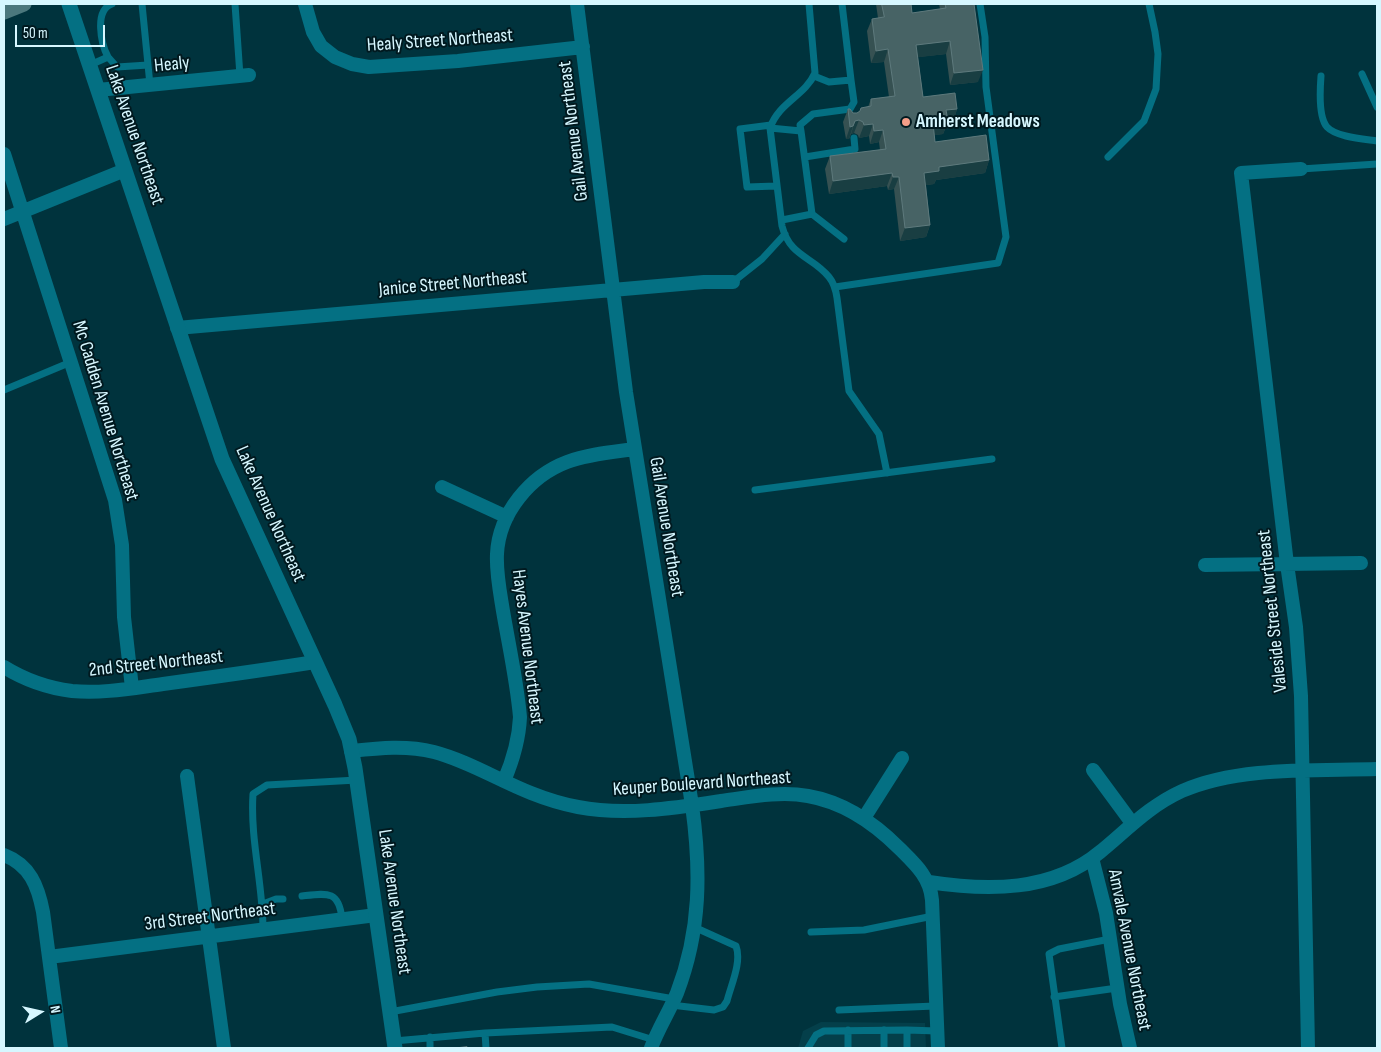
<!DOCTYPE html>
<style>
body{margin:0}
#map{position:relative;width:1381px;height:1052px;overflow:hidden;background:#00333d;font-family:"Sofia Sans Condensed",sans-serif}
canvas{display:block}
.frame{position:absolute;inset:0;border:5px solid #d6f7ff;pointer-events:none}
.north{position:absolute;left:15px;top:987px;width:50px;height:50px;-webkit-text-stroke:4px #00191f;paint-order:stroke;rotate:80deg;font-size:14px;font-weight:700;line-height:20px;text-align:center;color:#d6f7ff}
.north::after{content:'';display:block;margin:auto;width:18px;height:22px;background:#d6f7ff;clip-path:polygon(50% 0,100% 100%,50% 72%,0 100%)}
.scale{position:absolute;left:15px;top:25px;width:90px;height:22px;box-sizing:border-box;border:2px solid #d6f7ff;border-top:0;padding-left:6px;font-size:15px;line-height:18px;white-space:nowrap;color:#d6f7ff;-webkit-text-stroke:4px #00191f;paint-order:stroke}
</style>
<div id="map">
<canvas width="1381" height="1052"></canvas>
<div class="frame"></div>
<div class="north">N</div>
<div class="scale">50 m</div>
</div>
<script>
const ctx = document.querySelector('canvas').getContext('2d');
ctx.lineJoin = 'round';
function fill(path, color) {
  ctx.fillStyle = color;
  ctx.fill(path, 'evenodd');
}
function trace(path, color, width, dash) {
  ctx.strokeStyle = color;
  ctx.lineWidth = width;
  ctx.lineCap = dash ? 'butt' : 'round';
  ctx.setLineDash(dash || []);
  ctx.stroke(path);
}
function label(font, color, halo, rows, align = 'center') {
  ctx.font = font + ' "Sofia Sans Condensed",sans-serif';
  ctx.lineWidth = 4;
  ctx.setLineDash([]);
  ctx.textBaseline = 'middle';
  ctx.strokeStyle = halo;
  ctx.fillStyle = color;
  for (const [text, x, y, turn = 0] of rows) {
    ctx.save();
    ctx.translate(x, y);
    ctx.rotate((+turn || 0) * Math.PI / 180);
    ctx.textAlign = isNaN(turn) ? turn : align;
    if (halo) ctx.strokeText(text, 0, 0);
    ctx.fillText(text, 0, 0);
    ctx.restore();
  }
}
fill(new Path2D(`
 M821 1022 925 1023 926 1048H798L803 1031Z`), '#043f4a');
trace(new Path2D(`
 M142 4 150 85
 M235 4 240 76
 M809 4 815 73C805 96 779 102 770 128L782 226C790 257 812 256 829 277 834 283 836 291 837 298L849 391 879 434 887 473
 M842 4 851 80
 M108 57 117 67 148 65
 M90 65 108 57C101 44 94 10 112 4
 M1362 74 1377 107
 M1321 76C1320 89 1318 117 1327 127 1336 137 1364 139 1377 141
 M771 125 740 129 747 187 776 186
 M770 128 801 131 800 125 813 114 850 109 854 102 851 80 829 82 814 76
 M805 157 855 149 854 138
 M1108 157 1144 121 1156 89 1158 54 1155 32 1149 4
 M1301 169 1377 164
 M812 214 844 239
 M782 220 812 214 801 131
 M733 282 762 259 785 234
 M835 287 998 263 1006 237 986 87 985 37 980 4
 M4 390 71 362
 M755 490 992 459
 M302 896C327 893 339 890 342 919
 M263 904 276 899H283
 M263 929C263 884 250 840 253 794L267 785 357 780
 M811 932 864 930 933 916
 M1054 997 1117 988
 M671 1005 714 1010 723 1007 727 1001C731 985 742 962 736 946L694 927
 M839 1010 935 1006
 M390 1012 497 992 537 987 589 984 674 999
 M485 1033 612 1027 654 1040
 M394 1041 485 1033 486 1048
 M430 1048V1037
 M808 1048 816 1035 824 1031 907 1030
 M848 1048V1030
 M884 1048V1030
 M907 1048V1030L937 1031
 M1062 1048 1049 954 1059 949 1110 939`), '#047083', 7);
trace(new Path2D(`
 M305 4 313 32 321 46 335 57 352 64 369 67 458 61 583 47
 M577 4 626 392 692 805C701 871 701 930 677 993 669 1012 658 1029 651 1048
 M98 90 249 75
 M4 154 115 500 122 545 124 617 132 688
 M1301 169 1241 173 1287 564 1296 627 1301 696 1308 1048
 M4 219 125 170
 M177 328 704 282H733
 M442 487 507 517
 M1205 565 1361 563
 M4 667C25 680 48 688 72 691 102 694 133 688 163 684 214 677 265 670 315 662
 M351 751C379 748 406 745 434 752 468 761 498 780 531 793 546 799 562 804 578 807 625 816 675 808 721 801 750 797 780 791 808 796 843 802 874 823 899 848 915 864 930 877 932 900L938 1048
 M1093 770 1132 823
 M187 776 224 1048
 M504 781C513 760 519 740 520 717 517 682 509 646 503 611 500 592 496 573 497 554 499 513 530 476 567 462 588 454 613 452 635 449
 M864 818 902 758
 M4 855C30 865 38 886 43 912L61 1048
 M1092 858 1106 913 1120 1004 1130 1048
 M929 882C987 891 1052 892 1100 852 1127 830 1149 806 1182 791 1239 766 1315 771 1377 769
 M49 957 376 915`), '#047083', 14);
trace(new Path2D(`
 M69 4 222 459 335 705 349 739 355 768 395 1048`), '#047083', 15);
trace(new Path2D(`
 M4 12 24 4`), '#4b787d', 15);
fill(new Path2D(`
 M876 4H911L912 13 940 9 939 4H974L978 82 950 85 946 54 918 57 923 97 957 109 953 122H948L943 134 934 135 935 142 989 160 985 173 936 180 934 184 926 185 930 225 926 237 900 241 894 189 888 190 887 186 829 194 825 169 830 156 880 150 879 142 870 144 869 136 859 138 858 135 854 133 851 134 849 139H846L843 122 848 109 853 113H857L860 111 861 108 868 107 871 99 889 97 884 62 871 63 867 31 872 19 878 18Z`), '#365152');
fill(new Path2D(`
 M950 41 946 54 912 58 916 45Z
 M888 49 884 62 871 63 876 51Z
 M983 70 978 82 950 85 954 73Z
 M957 109 953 122H948L943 134 928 136 933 123 946 110Z
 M859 120 854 133 851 134 855 121Z
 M873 124 869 136 859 138 864 125Z
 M853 126 849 139H846L850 127Z
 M883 130 879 142 870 144 874 131Z
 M989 160 985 173 936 180 934 184 919 186 924 173 939 167Z
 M892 173 887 186 829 194 833 181Z
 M893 177H899L894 189 888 190Z
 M930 225 926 237 900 241 905 228Z`), '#193e42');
const building = new Path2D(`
 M882 4H911L912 13 946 8 945 4H974L983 70 954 73 950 41 916 45 923 97 955 93 957 109 946 110 948 121 933 123 935 142 986 135 989 160 939 167V171L924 173 930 225 905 228 899 177H893L892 173 833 181 830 156 886 149 883 130 874 131 873 124 864 125 863 122 859 120 855 121 853 126 850 127 848 109H850L853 113H857L860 111 861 108 871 106V99L895 96 888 49 876 51 872 19 884 17Z
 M467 1047V1048H456Z`);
fill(building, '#476365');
trace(building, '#5e7a7d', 1);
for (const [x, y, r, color] of [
 [906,122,5,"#f49e88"]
]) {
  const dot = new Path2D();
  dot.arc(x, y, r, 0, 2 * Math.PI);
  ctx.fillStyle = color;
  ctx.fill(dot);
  trace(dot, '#00191f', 2);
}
label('19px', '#d6f7ff', '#00191f', [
 ["Healy Street Northeast",440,41,-4],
 ["Healy",172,65,-6],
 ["Gail Avenue Northeast",574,131,-97],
 ["Lake Avenue Northeast",134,135,71],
 ["Janice Street Northeast",453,284,-5],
 ["Mc Cadden Avenue Northeast",105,411,73],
 ["Lake Avenue Northeast",270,514,66],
 ["Gail Avenue Northeast",666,527,81],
 ["Valeside Street Northeast",1273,611,-96],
 ["Hayes Avenue Northeast",527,647,83],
 ["2nd Street Northeast",156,664,-6],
 ["Keuper Boulevard Northeast",702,784,-4],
 ["Lake Avenue Northeast",394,902,82],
 ["3rd Street Northeast",210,917,-7],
 ["Amvale Avenue Northeast",1129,950,79]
]);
label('bold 19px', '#d6f7ff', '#00191f', [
 ["Amherst Meadows",916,122]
], 'left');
</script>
